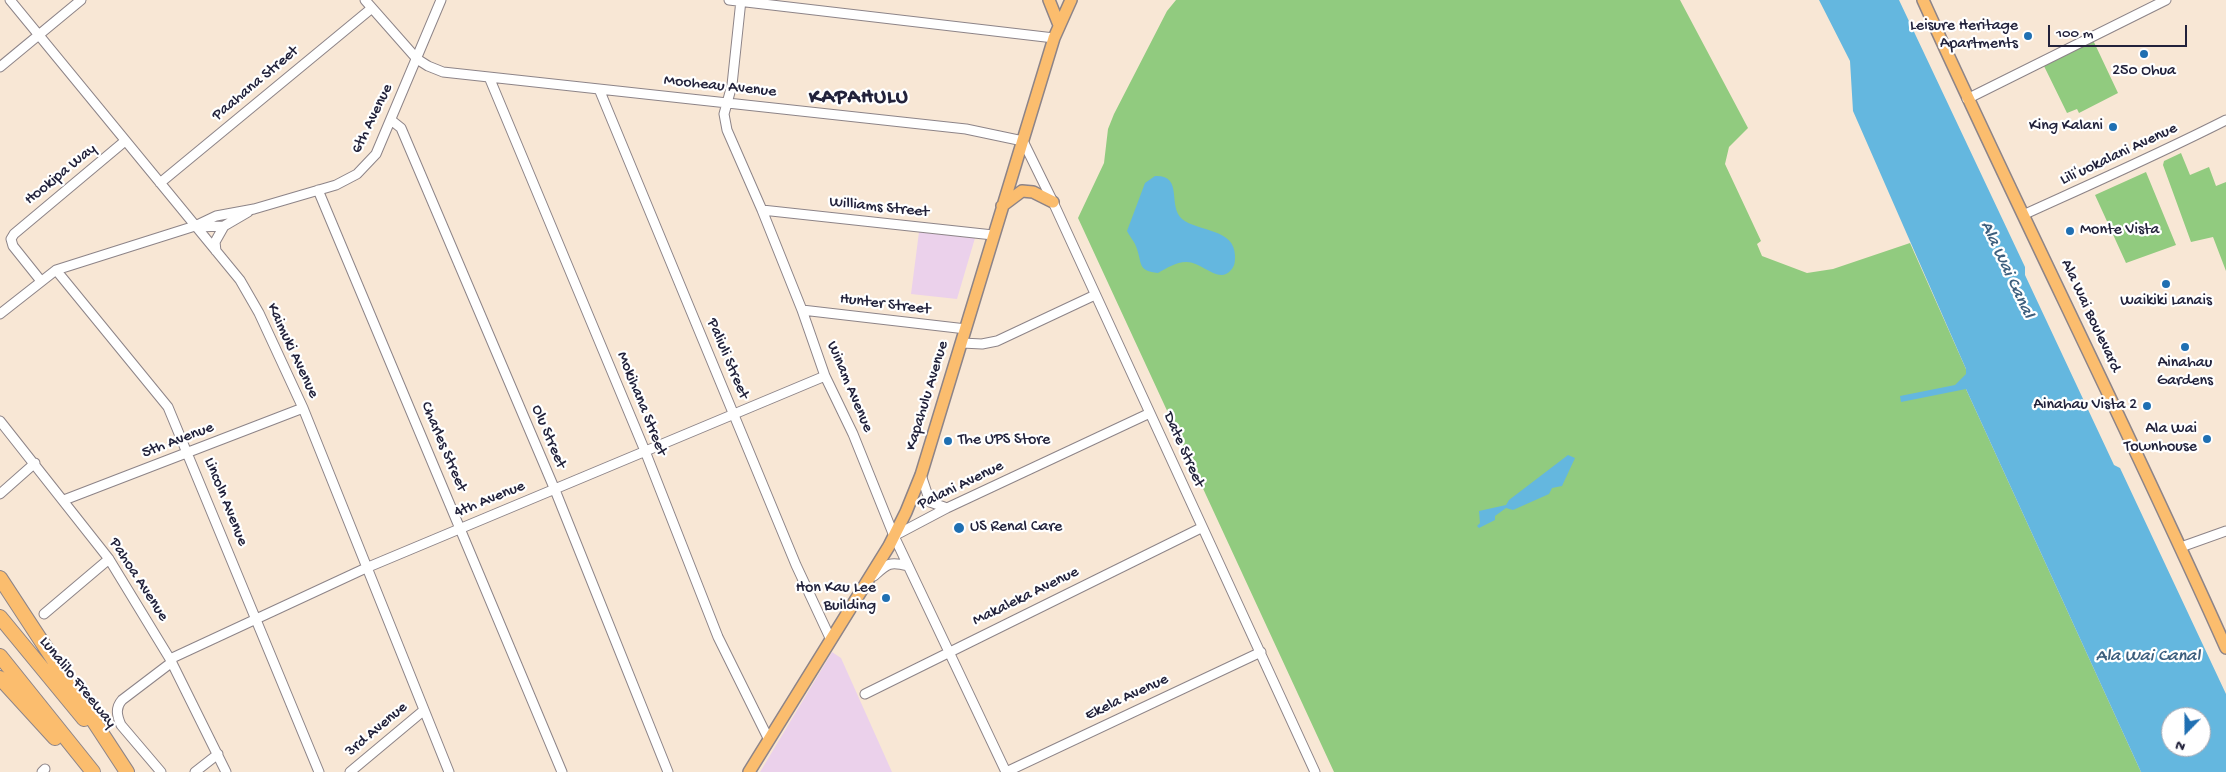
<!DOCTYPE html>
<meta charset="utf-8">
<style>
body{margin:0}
#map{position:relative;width:2226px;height:772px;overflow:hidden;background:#f8e7d5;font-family:"Gochi Hand",sans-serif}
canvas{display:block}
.north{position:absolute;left:2161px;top:707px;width:50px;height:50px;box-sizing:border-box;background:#fff;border:1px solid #a7a7b1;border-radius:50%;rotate:202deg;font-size:14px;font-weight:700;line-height:20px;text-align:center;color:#22223b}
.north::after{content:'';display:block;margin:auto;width:18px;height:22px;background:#1f6fb2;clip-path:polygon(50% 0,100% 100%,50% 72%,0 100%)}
.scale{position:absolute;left:2048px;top:25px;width:139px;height:22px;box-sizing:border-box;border:2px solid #22223b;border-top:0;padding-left:6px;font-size:15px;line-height:18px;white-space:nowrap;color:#22223b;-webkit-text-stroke:4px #fff;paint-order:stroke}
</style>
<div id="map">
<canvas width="2226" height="772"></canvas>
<div class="north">N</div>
<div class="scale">100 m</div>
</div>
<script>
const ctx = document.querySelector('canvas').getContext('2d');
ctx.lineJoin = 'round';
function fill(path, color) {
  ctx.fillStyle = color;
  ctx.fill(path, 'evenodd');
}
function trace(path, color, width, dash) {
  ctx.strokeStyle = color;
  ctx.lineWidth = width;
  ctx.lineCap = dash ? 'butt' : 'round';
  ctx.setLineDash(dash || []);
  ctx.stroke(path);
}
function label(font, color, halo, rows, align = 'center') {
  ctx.font = font + ' "Gochi Hand",sans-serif';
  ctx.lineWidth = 4.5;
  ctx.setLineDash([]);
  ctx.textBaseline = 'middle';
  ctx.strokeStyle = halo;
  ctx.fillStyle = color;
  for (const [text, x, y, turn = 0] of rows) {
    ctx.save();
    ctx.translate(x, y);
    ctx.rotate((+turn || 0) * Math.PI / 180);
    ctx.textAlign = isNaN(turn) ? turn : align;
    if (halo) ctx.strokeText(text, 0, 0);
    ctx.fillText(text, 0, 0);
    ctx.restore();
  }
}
fill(new Path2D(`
 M919 232 975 238 957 299 911 294Z
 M832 652 841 658 892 772H760Z`), '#ebd1eb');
fill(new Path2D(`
 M1176 0H1680L1748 128 1729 147 1725 164 1761 241 1757 244 1762 256 1807 273 1833 269 1910 243 1966 369V389L2141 772H1334L1078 218 1104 163 1108 129 1114 114 1167 11Z
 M2093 40 2118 93 2079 113 2077 109 2067 113 2043 64Z
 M2181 153 2190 175 2209 167 2216 186 2226 182V271L2213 237 2191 242 2163 165 2164 161Z
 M2146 172 2176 245 2126 263 2095 195Z`), '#91cb7f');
fill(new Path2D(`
 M1819 0H1899L2025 267V275L2114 465 2120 468 2226 694V772H2141L1966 389 1901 402 1900 396 1955 385 1966 374V369L1853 111 1850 61ZM2171 717H2201V747H2171Z
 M1155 176C1184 175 1167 205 1182 219 1198 232 1235 228 1235 256 1235 261 1235 266 1231 270 1219 285 1201 261 1186 262 1176 262 1167 268 1158 273 1138 271 1142 264 1137 249 1135 242 1130 237 1127 231L1145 183Z
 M1568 455 1575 458 1562 486 1552 488 1549 494 1513 510 1506 508 1495 516V520L1479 528 1477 526 1480 523 1479 511 1506 505 1509 500Z`), '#64b7df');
const minor = new Path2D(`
 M10 0 240 280 259 313 303 408 449 772
 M365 0 417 59 428 66 443 72 966 129 1023 141 1053 202 1315 772
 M729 0 1054 38
 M741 0 732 85 724 114 727 130 762 210 802 310 825 376 853 434 894 536 1006 772 1261 652
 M0 67 81 0
 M489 77 645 451 718 637 769 740
 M599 89 796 565 831 640
 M1967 99 2166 0
 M391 120 401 128 555 490 668 772
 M160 183 372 8
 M318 190 562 772
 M762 210 993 235
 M2023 215C2091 184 2159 154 2226 120
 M198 227 224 226 248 212
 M216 251 215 242 224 226
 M56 270 168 407 319 772
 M41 281 13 246 11 239 14 234 125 141
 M802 310 966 329
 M0 314 56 270 195 226 216 216 254 209 336 185 357 174 376 154 441 0
 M962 343 982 344 997 341 1095 295
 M0 421 109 559 170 659 226 772
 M921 475 930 502 947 508
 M0 494 35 463
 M64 500 303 408
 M894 536 947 508 1150 413
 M2181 547 2226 531
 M874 576C887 564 889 561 908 566
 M44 614 109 559
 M170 659 366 568 825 376
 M865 694 1201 528
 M42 772 45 769
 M161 772 121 725C117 716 115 708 122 700L172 662
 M195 772 218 754
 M350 772 423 711`);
const major = new Path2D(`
 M1049 0 1059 25
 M1923 0C2021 217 2129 430 2226 648
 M1002 206 1022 191 1033 192 1053 202
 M749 772 889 546 906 512 921 475 1054 38 1071 0`);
const highway = new Path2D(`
 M0 578 127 772
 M0 617 84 719
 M0 656 93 772
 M0 678 55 738`);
trace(minor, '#8d8488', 11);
trace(major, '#8d8488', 14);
trace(highway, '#8d8488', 16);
trace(minor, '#fff', 9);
trace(major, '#fbbd6e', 11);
trace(highway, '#fbbd6e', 14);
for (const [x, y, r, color] of [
 [2028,36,5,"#1f6fb2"],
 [2144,54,5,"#1f6fb2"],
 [2113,127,5,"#1f6fb2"],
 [2070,231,5,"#1f6fb2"],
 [2166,284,5,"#1f6fb2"],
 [2185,347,5,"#1f6fb2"],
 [2147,406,5,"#1f6fb2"],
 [2207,439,5,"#1f6fb2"],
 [948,441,5,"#1f6fb2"],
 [959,528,6,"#1f6fb2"],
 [886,598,5,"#1f6fb2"]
]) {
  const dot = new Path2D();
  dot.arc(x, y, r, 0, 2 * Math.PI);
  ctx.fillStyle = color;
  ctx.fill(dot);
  trace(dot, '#fff', 2);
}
label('16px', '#22223b', '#fff', [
 ["Leisure Heritage",2018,27],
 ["Apartments",2018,45],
 ["250 Ohua",2144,72,"center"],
 ["King Kalani",2103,127],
 ["Monte Vista",2080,231,"left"],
 ["Waikiki Lanais",2166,302,"center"],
 ["Ainahau",2185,364,"center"],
 ["Gardens",2185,382,"center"],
 ["Ainahau Vista 2",2137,406],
 ["Ala Wai",2197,430],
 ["Townhouse",2197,448],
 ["The UPS Store",958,441,"left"],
 ["US Renal Care",970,528,"left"],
 ["Hon Kau Lee",876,589],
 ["Building",876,607]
], 'right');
label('16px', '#22223b', '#fff', [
 ["Paahana Street",256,84,-40],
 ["Mooheau Avenue",720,87,6],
 ["6th Avenue",373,119,-64],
 ["Liliʻuokalani Avenue",2119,155,-25],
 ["Hookipa Way",61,175,-39],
 ["Williams Street",879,208,6],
 ["Hunter Street",885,305,7],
 ["Ala Wai Boulevard",2090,316,65],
 ["Kaimuki Avenue",292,351,65],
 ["Paliuli Street",727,359,67],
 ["Winam Avenue",849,387,67],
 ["Kapahulu Avenue",928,396,-73],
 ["Mokihana Street",641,404,68],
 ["Olu Street",548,437,67],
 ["5th Avenue",178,441,-21],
 ["Charles Street",443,447,67],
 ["Date Street",1183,450,66],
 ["Palani Avenue",961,486,-26],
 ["4th Avenue",490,500,-22],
 ["Lincoln Avenue",225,502,68],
 ["Pahoa Avenue",138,580,57],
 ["Makaleka Avenue",1026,597,-26],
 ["Lunalilo Freeway",77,683,51],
 ["Ekela Avenue",1127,698,-25],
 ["3rd Avenue",377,730,-40]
]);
label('italic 18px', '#3c5e7d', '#fff', [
 ["Ala Wai Canal",2006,270,65],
 ["Ala Wai Canal",2148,657]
]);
ctx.letterSpacing = '1px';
label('bold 21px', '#22223b', '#fff', [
 ["KAPAHULU",859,99]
]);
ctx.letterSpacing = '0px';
</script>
